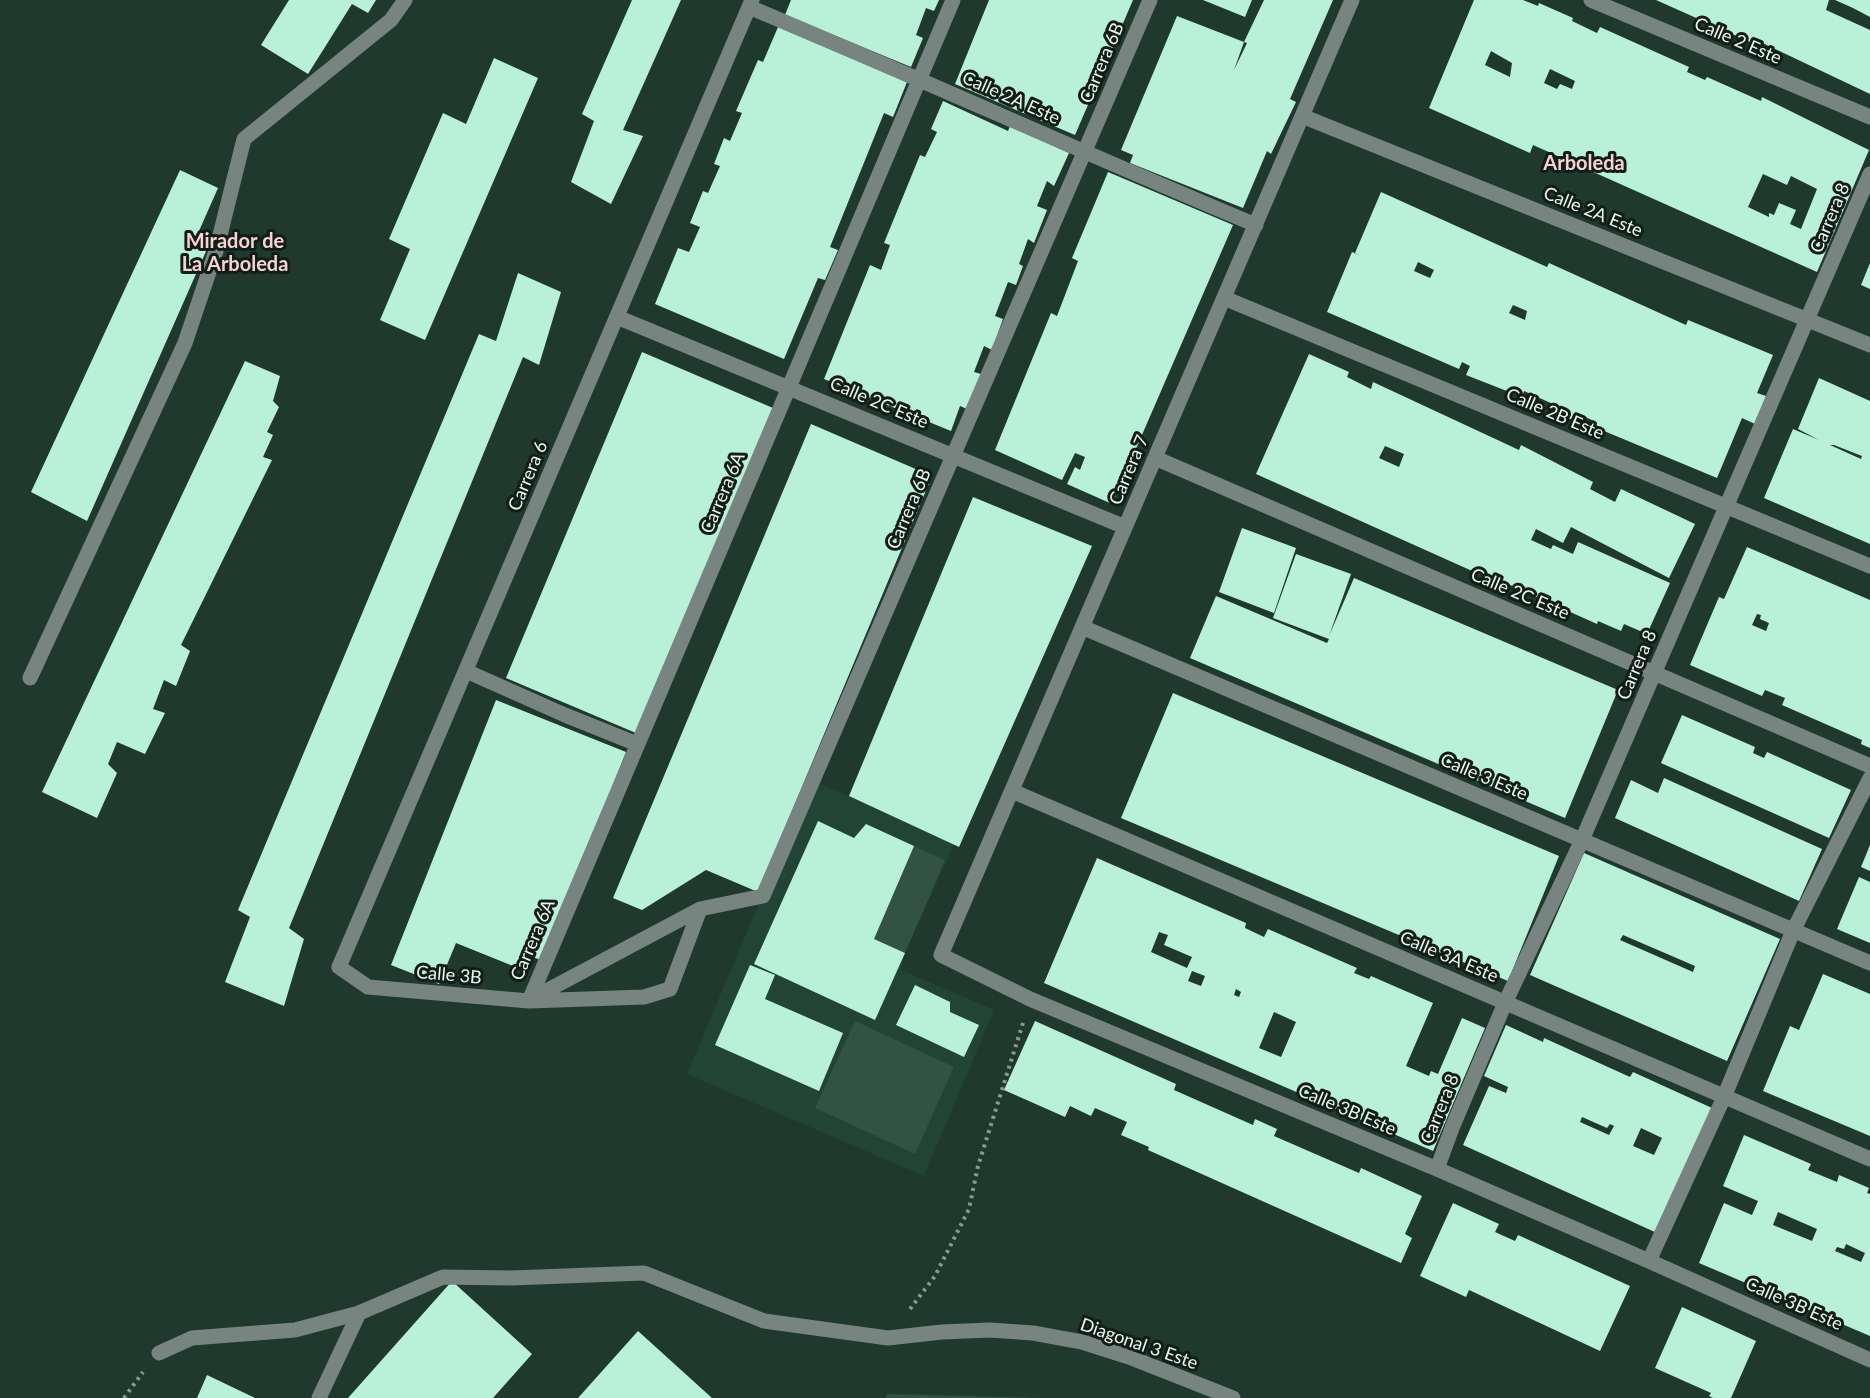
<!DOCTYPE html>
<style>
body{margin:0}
canvas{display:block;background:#1f392e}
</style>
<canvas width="1870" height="1398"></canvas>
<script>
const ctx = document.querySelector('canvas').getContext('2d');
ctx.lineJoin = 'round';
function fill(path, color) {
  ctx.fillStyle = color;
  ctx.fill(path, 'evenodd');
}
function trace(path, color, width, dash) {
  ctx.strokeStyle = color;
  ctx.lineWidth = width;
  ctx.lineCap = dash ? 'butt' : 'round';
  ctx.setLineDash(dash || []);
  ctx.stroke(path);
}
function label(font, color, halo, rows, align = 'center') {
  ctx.font = font + ' Lato,sans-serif';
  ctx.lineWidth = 6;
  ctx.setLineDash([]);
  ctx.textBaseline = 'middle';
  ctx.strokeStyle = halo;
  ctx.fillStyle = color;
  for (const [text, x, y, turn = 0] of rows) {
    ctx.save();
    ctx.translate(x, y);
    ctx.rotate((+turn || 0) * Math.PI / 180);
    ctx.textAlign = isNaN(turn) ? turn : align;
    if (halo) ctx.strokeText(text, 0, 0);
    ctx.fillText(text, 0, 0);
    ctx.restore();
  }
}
fill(new Path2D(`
 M811 780 955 842 905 953 901 970 994 1010 924 1176 687 1074Z`), '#214436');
fill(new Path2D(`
 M914 846 945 860 905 953 874 939Z
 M855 1021 954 1067 915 1154 815 1108Z
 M887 1394 1044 1398H886Z`), '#325245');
fill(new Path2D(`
 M289 0H376L368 13 352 4 308 74 261 45Z
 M632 0H681L623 130 643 136 611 204 571 182 594 121 582 114Z
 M791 0H939L934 11 926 8 916 35 923 38 911 67 785 15Z
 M989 0H1133L1075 135 955 84Z
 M1203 0H1252L1245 17Z
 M1264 0H1333L1290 99 1296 102 1271 154 1267 151 1243 208 1130 163 1133 155 1121 150 1177 16 1244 42 1234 70 1247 43 1244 42Z
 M1474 0H1523L1538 6 1539 3 1573 18 1572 21 1597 33 1600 27 1689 67 1687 72 1705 80 1707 77 1761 101 1762 97 1869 150 1817 272 1533 145 1530 153 1429 108ZM1491 51 1512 63 1510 77 1485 65ZM1550 69 1575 81 1572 89 1560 84 1557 89 1544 83ZM1763 174 1787 185 1791 176 1817 189 1801 229 1790 224 1796 210 1779 203 1774 215 1769 213V217L1748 207Z
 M1656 0H1829L1826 10 1870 30V94L1752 38 1750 42Z
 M1835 0H1870V17L1853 8Z
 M778 27 907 82 893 117 884 113 830 247 838 250 825 280 818 278 784 359 655 304 678 248 689 252 700 227 690 223 703 191 708 193 720 166 714 164 724 138 730 141 742 113 736 111 758 60 763 62Z
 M494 58 538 78 425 340 380 320 410 249 389 239 443 113 466 124Z
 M943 101 1008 131 1010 126 1069 153 1054 186 1047 181 1037 206 1047 210 1034 243 1028 239 1019 264 1023 266 1016 285 1008 282 995 316 1003 319 992 350 984 346 974 372 981 374 967 409 960 406 951 431 824 379 870 265 881 270 890 245 884 243 920 155 925 157 937 132 931 129Z
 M180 170 218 188 195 240 207 249 87 521 31 492Z
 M1108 172 1233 225 1112 504 1067 484 1075 467 1080 470 1085 457 1075 453 1062 480 995 450 1051 313 1057 316 1078 261 1072 258Z
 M1381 192 1547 267 1549 263 1686 325 1688 320 1773 355 1757 393 1766 396 1755 424 1742 418 1717 478 1592 426 1594 421 1579 414 1575 421 1551 410 1553 404 1524 391 1522 397 1466 375 1470 366 1462 362 1459 369 1327 312 1352 252 1361 256 1355 253ZM1418 262 1434 270 1430 278 1414 271ZM1513 305 1527 311 1525 320 1509 313Z
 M1870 263V289L1861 285Z
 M518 273 561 292 539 365 523 357 289 928 304 939 284 1006 225 982 250 917 238 910 479 334 496 341Z
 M642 352 780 411 643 736 506 678Z
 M1309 354 1349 372 1347 377 1371 389 1373 382 1519 450 1521 445 1593 482 1590 489 1615 502 1621 489 1695 524 1669 578 1571 527 1563 543 1536 529 1531 540 1551 549 1553 545 1573 554 1578 542 1670 583 1647 634 1624 624 1621 631 1598 621 1597 624 1490 576V579L1256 474ZM1385 446 1404 454 1399 467 1379 458Z
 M245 361 280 376 273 401 279 407 267 432 273 435 263 457 272 460 181 645 190 651 176 686 164 680 153 709 165 713 145 754 117 742 108 764 117 773 97 818 42 792Z
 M1819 378 1870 401V544L1764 498 1793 429 1819 440 1798 429ZM1830 445H1834L1862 456 1861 459Z
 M811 424 932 476 758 892 706 870 642 910 613 898Z
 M973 497 1092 546 959 847 849 796Z
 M1242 528 1296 548 1274 613 1219 592Z
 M1747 547 1870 600V748L1861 744 1862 740 1782 705 1785 698 1765 690 1762 696 1690 665 1719 597 1724 599ZM1757 614 1761 615 1760 619 1769 623 1766 631 1752 625Z
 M1296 554 1351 574 1329 636 1354 578 1618 690 1565 818 1190 658 1216 596 1327 643 1329 639 1273 618Z
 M1173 693 1559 856 1508 981 1121 818Z
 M496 700 626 752 543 961 528 955 523 970 456 943 439 984 391 965Z
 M1682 715 1755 747 1753 753 1764 758 1767 752 1851 790 1829 838 1661 763Z
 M1664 778 1822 849 1799 901 1615 818 1631 780 1658 793Z
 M818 821 854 838 866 824 914 846 874 939 905 953 875 1020 754 964Z
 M1870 845V871L1861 867Z
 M1584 853 1780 939 1727 1061 1530 975ZM1623 935 1695 966 1693 972 1620 940Z
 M1097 858 1246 923 1245 928 1264 937 1268 929 1357 968 1354 973 1369 979 1371 976 1433 1003 1406 1066 1429 1076 1431 1071 1438 1074 1462 1018 1485 1028 1433 1151 1044 983ZM1159 932 1168 935 1164 945 1192 957 1187 968 1151 952ZM1192 971 1205 976 1201 986 1188 981ZM1236 989 1241 992 1239 997 1234 995ZM1274 1012 1296 1022 1281 1057 1259 1048Z
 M1859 877 1870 882V943L1837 929Z
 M750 965 775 975 765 999 843 1033 819 1091 715 1045Z
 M1823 974 1870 994V1136L1763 1091 1790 1026 1799 1030Z
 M915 985 950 1002V1012L979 1025 964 1057 896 1025Z
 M1035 1021 1176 1084 1174 1090 1253 1125 1255 1119 1277 1129 1274 1136 1359 1173 1361 1168 1422 1196 1405 1234 1412 1238 1401 1263 1148 1150 1149 1147 1121 1135 1127 1122 1095 1108 1091 1116 1070 1106 1065 1117 1004 1090Z
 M1506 1025 1543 1042 1544 1038 1630 1077 1633 1072 1712 1108 1657 1233 1463 1145 1489 1086 1506 1093 1508 1087 1484 1076ZM1582 1117 1607 1128 1610 1124 1614 1126 1609 1135 1580 1122ZM1641 1128 1662 1138 1654 1155 1633 1146Z
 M1744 1135 1811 1164 1808 1170 1837 1182 1839 1175 1869 1188 1867 1193 1870 1194V1336L1699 1263 1724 1203 1752 1215 1758 1201 1723 1186ZM1778 1212 1817 1229 1812 1241 1773 1225ZM1846 1244 1865 1253 1861 1262 1835 1251 1837 1247 1844 1249Z
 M1453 1203 1499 1224 1495 1232 1515 1241 1518 1235 1630 1286 1600 1351 1469 1290 1466 1297 1420 1276Z
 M452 1281 532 1354 493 1398H348Z
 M1682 1307 1756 1341 1731 1398H1713L1709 1396 1711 1393 1655 1368Z
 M638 1331 712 1398H578Z
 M207 1375 255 1398H197Z`), '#b9f0d8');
trace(new Path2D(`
 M910 1309 935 1276 969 1209 978 1166 1023 1023
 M124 1398 143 1372`), '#879b92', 4, [3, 4.5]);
trace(new Path2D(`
 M1352 0 941 955 1030 999 1437 1169 1649 1261 1870 1360
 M1591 0 1870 117
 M749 7C919 78 1086 154 1256 225
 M1302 116 1870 345
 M1224 298 1870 566
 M617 317 1125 527
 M1155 458 1870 766
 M1082 627 1870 963
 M466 671 565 715 637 744
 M30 678 185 343 216 251 244 139 391 20 405 0
 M1012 791 1870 1159
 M700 909 670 989 644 997 529 1001 368 987 339 967 752 0
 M531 999 700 909 763 896 1150 0
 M529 1001 953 0
 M1437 1169 1452 1128 1505 1003 1582 840 1870 174
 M1649 1261 1724 1097 1793 931 1870 778
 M159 1353 192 1338 295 1330 359 1313 443 1277 511 1278 644 1273 764 1321 888 1338 942 1332 990 1330 1033 1333 1082 1342 1129 1357 1233 1398
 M319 1398 359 1313`), '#78847f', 15);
label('18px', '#e8f7f0', '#121d18', [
 ["Calle 2 Este",1738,41,23],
 ["Carrera 6B",1102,63,-67],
 ["Calle 2A Este",1011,98,24],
 ["Calle 2A Este",1593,212,22],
 ["Carrera 8",1830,218,-67],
 ["Calle 2C Este",879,403,23],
 ["Calle 2B Este",1555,414,23],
 ["Carrera 7",1129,470,-67],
 ["Carrera 6",528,476,-67],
 ["Carrera 6A",723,493,-67],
 ["Carrera 6B",909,509,-67],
 ["Calle 2C Este",1520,594,23],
 ["Carrera 8",1637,665,-67],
 ["Calle 3 Este",1484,777,23],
 ["Carrera 6A",533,940,-67],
 ["Calle 3A Este",1449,957,23],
 ["Calle 3B",449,975,5],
 ["Carrera 8",1440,1109,-68],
 ["Calle 3B Este",1347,1110,23],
 ["Calle 3B Este",1794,1304,24],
 ["Diagonal 3 Este",1139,1344,19]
]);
label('bold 20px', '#f6d2d3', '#121d18', [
 ["Arboleda",1584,164],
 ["Mirador de",235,242],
 ["La Arboleda",235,265]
]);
</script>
